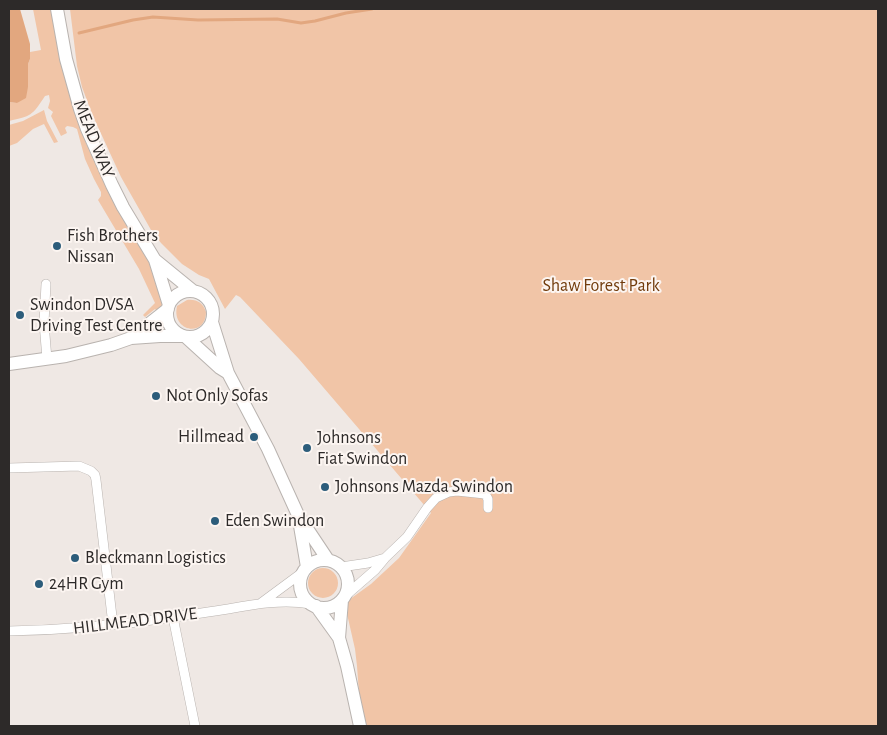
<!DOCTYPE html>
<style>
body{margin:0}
#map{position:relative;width:887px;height:735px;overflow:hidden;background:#efe8e4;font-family:"Alegreya Sans",sans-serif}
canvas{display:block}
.frame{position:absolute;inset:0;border:10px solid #2d2a29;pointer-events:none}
</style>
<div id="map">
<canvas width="887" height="735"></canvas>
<div class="frame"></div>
</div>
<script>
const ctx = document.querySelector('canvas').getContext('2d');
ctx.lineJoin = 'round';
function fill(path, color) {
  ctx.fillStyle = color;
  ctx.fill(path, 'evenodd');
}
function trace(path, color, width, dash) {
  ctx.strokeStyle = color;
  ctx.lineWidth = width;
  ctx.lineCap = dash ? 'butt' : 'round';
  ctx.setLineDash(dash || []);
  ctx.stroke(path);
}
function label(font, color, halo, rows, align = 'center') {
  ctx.font = font + ' "Alegreya Sans",sans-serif';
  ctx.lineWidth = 4;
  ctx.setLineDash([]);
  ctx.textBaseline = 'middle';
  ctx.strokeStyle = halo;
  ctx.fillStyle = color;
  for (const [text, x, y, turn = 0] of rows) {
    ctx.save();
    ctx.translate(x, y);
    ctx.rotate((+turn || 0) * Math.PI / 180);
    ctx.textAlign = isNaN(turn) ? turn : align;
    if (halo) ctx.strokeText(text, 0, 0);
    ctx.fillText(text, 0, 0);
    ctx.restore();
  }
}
fill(new Path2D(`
 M33 9H51L60 59 78 120 86 143 95 163 115 203 153 269 163 303 162 306 157 311 155 309 145 317 143 315 155 303 139 269 98 200 101 196V192L94 179 85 159 77 129 73 127 67 126 65 128 67 133 61 136 51 116 53 112 48 108 50 101 49 95 45 96C32 116 31 116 9 121V102L17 103 28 87V64L30 59V52L41 50Z
 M70 9H878V726H365L359 693 357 666 355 649 345 605 346 602 371 584 399 558 431 513 299 359 240 297 236 295 225 309 209 279 199 275 182 264 161 243 151 230 121 177 92 114 82 87 77 66Z
 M44 110 47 121 58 142 54 143 44 124 33 129 17 143 9 146V125L23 121Z
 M187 300C197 299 203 303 206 312 206 338 171 332 177 306Z
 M308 583a15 15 0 1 1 30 0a15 15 0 1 1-30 0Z`), '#f1c5a7');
fill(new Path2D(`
 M9 9H20L30 44V59L28 64V87L26 98 17 103 9 102Z`), '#e2a77f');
trace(new Path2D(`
 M79 33 133 20 153 17 198 20 277 19 301 23 315 21 346 13 372 9`), '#e2a77f', 3);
const minor = new Path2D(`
 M46 284 44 323 47 359
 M9 468 79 466 91 471 95 475 96 480 113 625
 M341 567 368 563 385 558
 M344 597 375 570 385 558 407 537 427 508 436 498 449 492 457 491 485 494 488 499V508
 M261 603 303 572
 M173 617 195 726
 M9 631C64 630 120 625 175 617 193 614 210 612 228 609 255 604 283 599 311 604`);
const secondary = new Path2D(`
 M57 9 66 59 80 109 87 129 112 185 123 207 155 260 169 305
 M155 260 193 291
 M167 314a23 23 0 1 1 46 0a23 23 0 1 1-46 0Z
 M212 322 228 373 268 449 298 515 328 560
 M186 337 220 368 228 373
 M131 338 168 309
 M9 364 66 356 111 345 131 338 160 336H181
 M299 520 307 567
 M300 584a24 24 0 1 1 48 0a24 24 0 1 1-48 0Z
 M316 606 339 638 347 666 360 726
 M339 638 342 600`);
trace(minor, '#b9b3af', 10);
trace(secondary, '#b9b3af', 14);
trace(minor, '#fff', 9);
trace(secondary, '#fff', 12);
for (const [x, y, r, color] of [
 [57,246,5,"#2d5d7b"],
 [20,315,5,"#2d5d7b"],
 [156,396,5,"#2d5d7b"],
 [254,437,5,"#2d5d7b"],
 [307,448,5,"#2d5d7b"],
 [325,487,5,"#2d5d7b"],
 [215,521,5,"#2d5d7b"],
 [75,558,5,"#2d5d7b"],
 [39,584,5,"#2d5d7b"]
]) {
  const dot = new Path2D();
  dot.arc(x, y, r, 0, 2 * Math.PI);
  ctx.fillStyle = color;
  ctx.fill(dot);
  trace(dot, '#fcf5f1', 2);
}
label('18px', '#2d2a29', '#fcf5f1', [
 ["MEAD WAY",94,139,68],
 ["HILLMEAD DRIVE",135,621,-7]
]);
label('18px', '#2d2a29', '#fcf5f1', [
 ["Fish Brothers",67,236],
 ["Nissan",67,257],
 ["Swindon DVSA",30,305],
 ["Driving Test Centre",30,326],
 ["Not Only Sofas",166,396],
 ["Hillmead",244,437,"right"],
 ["Johnsons",317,438],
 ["Fiat Swindon",317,459],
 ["Johnsons Mazda Swindon",335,487],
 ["Eden Swindon",225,521],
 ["Bleckmann Logistics",85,558],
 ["24HR Gym",49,584]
], 'left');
label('18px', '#723c0c', '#fcf5f1', [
 ["Shaw Forest Park",601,286]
]);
</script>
